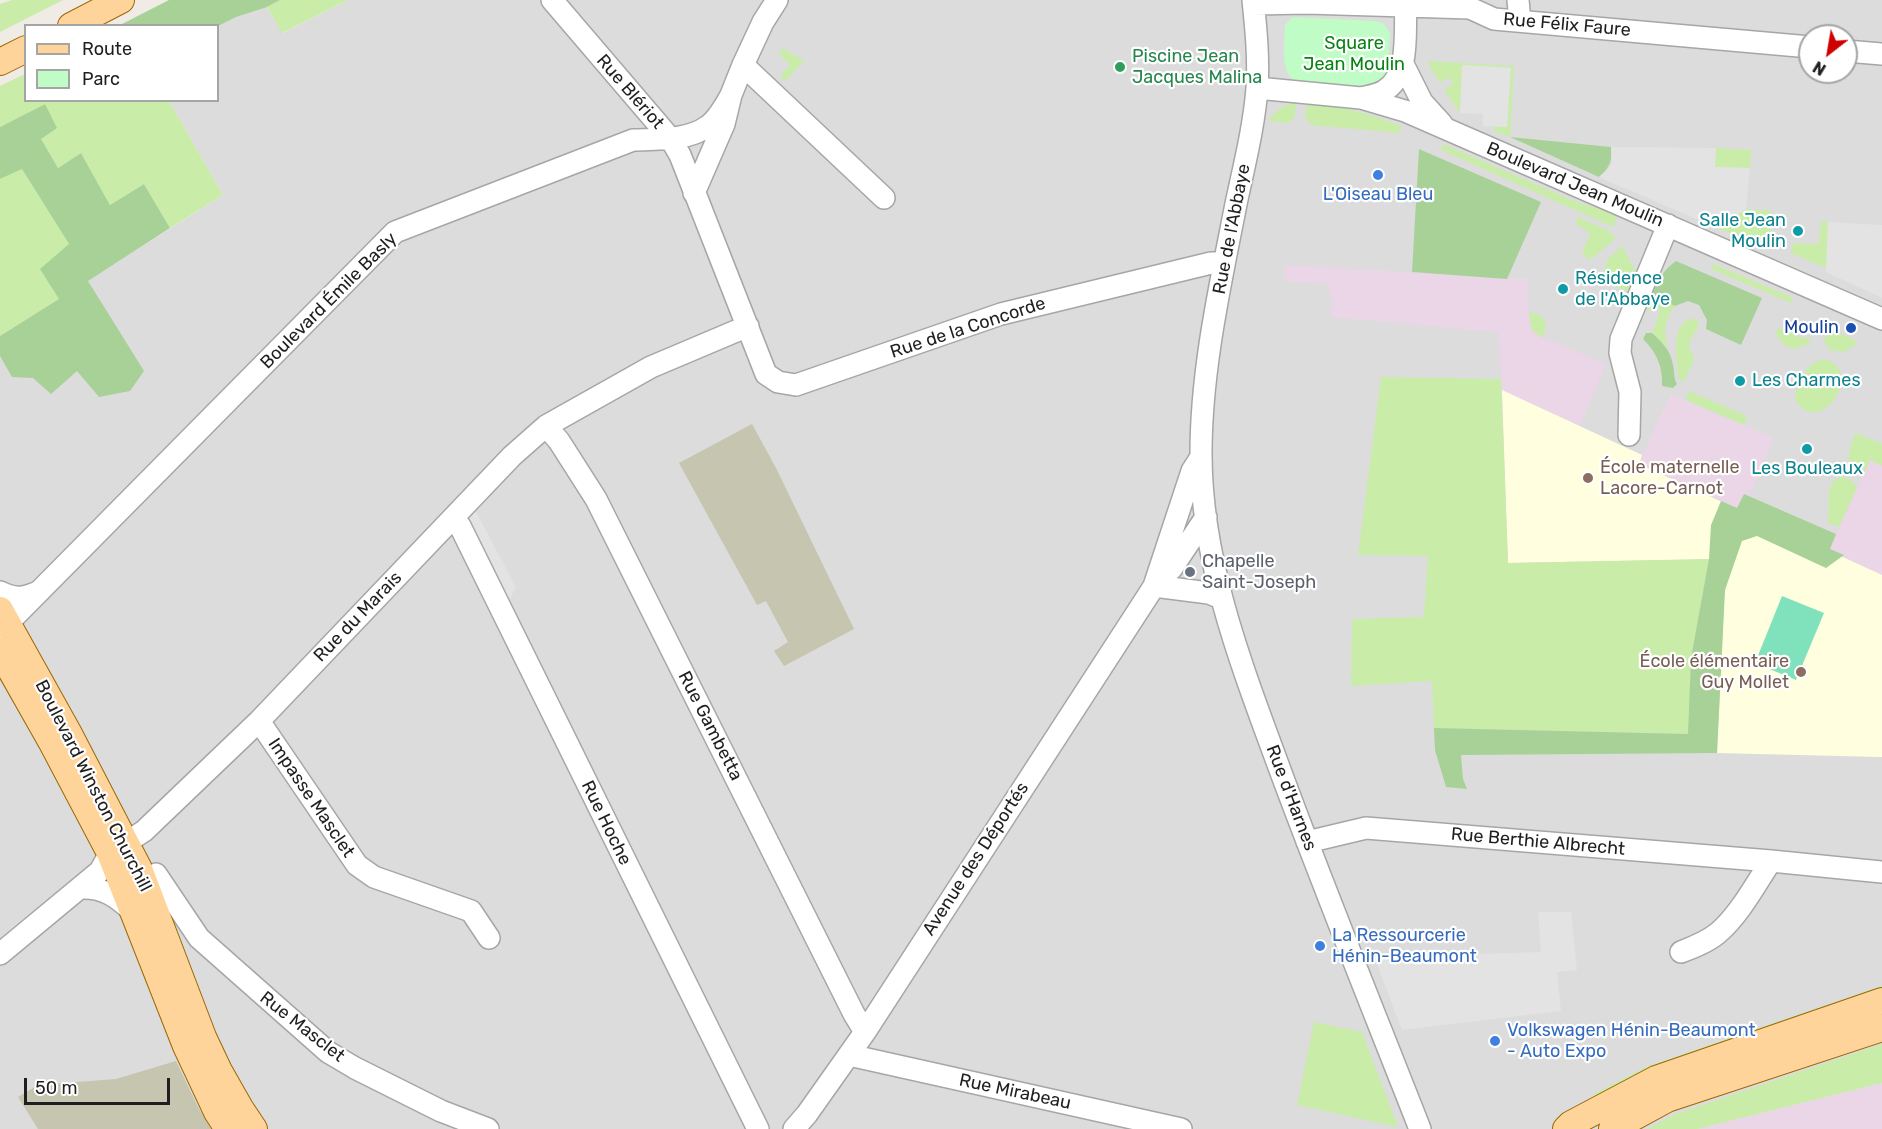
<!DOCTYPE html>
<meta charset="utf-8">
<style>
body{margin:0}
#map{position:relative;width:1882px;height:1129px;overflow:hidden;background:#f0ece5;font-family:Rubik,sans-serif}
canvas{display:block}
.legend{position:absolute;left:24px;top:24px;width:195px;height:78px;box-sizing:border-box;background:#fff;border:2px solid #a5a5a5;margin:0;padding:8px 10px;list-style:none;font-size:18px;color:#1f1f1f}
.legend li{display:flex;align-items:center;gap:12px;height:30px}
.legend b{width:30px;border:2px solid #a5a5a5}
.north{position:absolute;left:1798px;top:24px;width:60px;height:60px;box-sizing:border-box;background:#fff;border:2px solid #a5a5a5;border-radius:50%;rotate:211deg;font-size:16px;font-weight:700;line-height:24px;text-align:center;color:#1f1f1f}
.north::after{content:'';display:block;margin:auto;width:21px;height:27px;background:#ce0100;clip-path:polygon(50% 0,100% 100%,50% 72%,0 100%)}
.scale{position:absolute;left:24px;top:1078px;width:146px;height:27px;box-sizing:border-box;border:3px solid #1f1f1f;border-top:0;padding-left:8px;font-size:18px;line-height:21px;white-space:nowrap;color:#1f1f1f;-webkit-text-stroke:4px #fff;paint-order:stroke}
</style>
<div id="map">
<canvas width="1882" height="1129"></canvas>
<ul class="legend">
<li><b style="height:8px;background:#ffd49b"></b>Route</li>
<li><b style="height:16px;background:#c0fcc5"></b>Parc</li>
</ul>
<div class="north">N</div>
<div class="scale">50 m</div>
</div>
<script>
const ctx = document.querySelector('canvas').getContext('2d');
ctx.lineJoin = 'round';
function fill(path, color) {
  ctx.fillStyle = color;
  ctx.fill(path, 'evenodd');
}
function trace(path, color, width, dash) {
  ctx.strokeStyle = color;
  ctx.lineWidth = width;
  ctx.lineCap = dash ? 'butt' : 'round';
  ctx.setLineDash(dash || []);
  ctx.stroke(path);
}
function label(font, color, halo, rows, align = 'center') {
  ctx.font = font + ' Rubik,sans-serif';
  ctx.lineWidth = 4.5;
  ctx.setLineDash([]);
  ctx.textBaseline = 'middle';
  ctx.strokeStyle = halo;
  ctx.fillStyle = color;
  for (const [text, x, y, turn = 0] of rows) {
    ctx.save();
    ctx.translate(x, y);
    ctx.rotate((+turn || 0) * Math.PI / 180);
    ctx.textAlign = isNaN(turn) ? turn : align;
    if (halo) ctx.strokeText(text, 0, 0);
    ctx.fillText(text, 0, 0);
    ctx.restore();
  }
}
fill(new Path2D(`
 M221 0H262L283 33 348 0H1882V1083L1697 1129H0V336L223 195 169 101 218 100V26ZM1810 36H1846V72H1810Z`), '#dddcdc');
fill(new Path2D(`
 M1285 265 1528 279 1529 323 1535 334 1606 364 1580 426 1502 390 1498 332 1331 317 1332 302 1328 284 1284 281Z
 M1671 394 1774 438 1743 511 1638 463Z
 M1870 460 1882 466V575L1829 550Z
 M1882 1083V1129H1697Z`), '#ead6e6');
fill(new Path2D(`
 M1502 390 1642 455 1639 464 1882 575V757L1717 753 1726 559 1508 563Z`), '#ffffdf');
fill(new Path2D(`
 M752 424 776 468 854 629 784 666 774 651 788 642 766 601 757 605 679 463Z
 M176 1061 198 1107 211 1129H38L18 1097 38 1085 116 1079Z`), '#c5c5b0');
fill(new Path2D(`
 M12 0H63L0 32V4Z
 M280 0H348L282 33 267 7Z
 M783 48 804 61 785 81 780 76 790 65 779 54Z
 M1428 61 1514 66 1510 137 1494 131V126L1507 127 1510 68 1462 65 1460 113 1444 90 1453 83 1449 77 1440 83 1430 67Z
 M25 74 26 100 169 101 223 195 170 228 144 184 110 205 81 153 58 168 40 139 45 104 0 127V86Z
 M1296 103 1295 116 1289 123 1269 121C1276 110 1283 104 1296 103Z
 M1307 103C1342 106 1368 113 1401 126L1400 133 1311 125 1305 117Z
 M1443 144 1574 201 1599 209 1620 211 1613 227 1441 150Z
 M1716 148 1751 150 1750 168 1715 167Z
 M22 168 69 244 59 299 0 336V179Z
 M1746 209 1772 211 1770 243 1755 242 1717 228Z
 M1578 217 1609 231 1616 238 1594 257 1588 260 1582 252 1590 236 1589 232 1576 224Z
 M1821 221 1828 222 1826 268 1791 253 1793 243 1819 244Z
 M1622 246 1638 276 1630 292 1600 281 1608 259Z
 M1714 264 1793 298 1791 303 1711 269Z
 M1652 296 1675 306C1664 320 1663 331 1668 349L1652 333 1661 309 1646 310Z
 M1529 312C1547 316 1548 321 1543 338L1532 330Z
 M1691 318 1697 321 1699 325 1690 341 1689 348 1694 357 1693 363 1683 382 1678 378C1678 360 1669 326 1691 318Z
 M1778 328 1799 337 1808 338 1811 342C1794 352 1785 351 1775 332Z
 M1829 334H1841L1855 340 1856 344 1844 352 1830 350 1823 340Z
 M1824 359C1867 370 1820 440 1795 400 1796 382 1806 363 1824 359Z
 M1381 377 1501 379 1508 563 1709 559 1691 658 1689 734 1434 728 1432 681 1351 686 1352 619 1424 617 1428 556 1358 555Z
 M1689 391 1747 416 1744 425 1686 400Z
 M1856 433 1882 444V466L1870 460 1863 475C1860 473 1856 473 1854 470 1844 462 1851 442 1856 433Z
 M1841 476 1851 480 1857 488 1839 527 1827 522C1833 503 1821 487 1841 476Z
 M1882 986V992L1595 1100 1594 1094 1646 1067Z
 M1314 1022 1362 1032 1398 1127 1297 1105Z
 M1882 1044V1083L1697 1129H1647L1676 1114Z`), '#c9eca9');
fill(new Path2D(`
 M169 0H280L267 7 236 17 218 26 120 25Z
 M45 104 57 128 41 139 58 168 81 153 110 205 144 184 170 228 88 281 144 371 130 391 99 397 77 371 51 394 33 378 12 377 0 356V336L59 299 40 269 69 244 22 169 0 179V127Z
 M1510 137 1611 147C1612 162 1610 167 1599 177Z
 M1419 149 1541 202 1507 279 1412 272Z
 M1676 261 1762 298 1741 345 1706 329 1707 320 1699 305 1688 301 1675 306 1652 296C1657 282 1663 270 1676 261Z
 M1646 333H1652C1662 342 1671 351 1673 365 1675 372 1673 377 1677 384L1673 388 1662 386C1663 367 1657 353 1643 339Z
 M1744 494 1836 534 1830 549 1844 555 1826 568 1757 536 1742 541 1725 590 1717 753 1461 755 1463 779 1467 789 1446 787 1435 750 1434 728 1688 734 1691 658 1709 559 1711 525 1721 501 1737 508Z`), '#a8d198');
fill(new Path2D(`
 M1293 17 1374 21 1384 24 1390 33 1388 74 1385 81 1368 89 1295 81C1279 71 1285 42 1285 25Z`), '#c0fcc5');
fill(new Path2D(`
 M1782 596 1824 613 1796 680 1755 663Z`), '#7fe2bd');
fill(new Path2D(`
 M1462 65 1511 68 1507 127 1483 126V114L1460 113Z
 M1611 147 1716 148 1715 167 1750 168 1746 209 1717 228 1599 177 1607 170 1612 163Z
 M1828 222 1882 225V298L1826 272Z
 M475 510 516 587 502 614 460 526Z
 M1538 912H1571L1577 970 1557 972 1561 1011 1402 1030 1374 957 1541 952Z`), '#e3e3e3');
const minor = new Path2D(`
 M552 0 670 138 680 155 766 374 778 382 796 385 1001 314 1211 263H1224
 M1253 0C1256 29 1259 59 1257 88 1254 127 1244 166 1236 204 1220 286 1201 370 1201 454 1201 567 1245 674 1283 778 1327 896 1374 1012 1420 1129
 M1518 0 1520 21
 M1254 4 1307 3 1470 8 1494 19 1810 47
 M1846 51 1882 54
 M1403 64 1422 102 1442 124
 M743 65 884 198
 M1257 88 1361 98 1405 111 1882 319
 M1361 98C1369 96 1377 95 1384 91 1411 75 1404 32 1406 5
 M694 193 724 124 731 95 743 65 763 22 777 0
 M546 426 559 441 596 499 854 1014 865 1032
 M1629 435 1630 392 1620 353 1621 339 1668 225
 M451 520 460 526 758 1129
 M1160 580 1172 568 1206 517
 M1154 586 1209 593 1221 598
 M0 592C16 600 25 598 40 591
 M0 631 395 232 633 140C656 139 688 141 708 126 718 119 725 106 731 95
 M259 721 357 865 374 877 471 911 489 938
 M1307 842 1366 828 1771 861 1882 872
 M156 874 199 938 328 1052 355 1068 441 1111 488 1129
 M81 888C103 887 116 896 132 911
 M1681 952C1694 947 1707 942 1718 933 1740 914 1755 885 1771 861
 M0 954 100 871 110 853 144 831 259 721 512 456 546 426 651 367 748 326
 M849 1055 1181 1129
 M794 1129 807 1114 865 1032 1149 594 1154 586 1192 471 1201 457`);
const major = new Path2D(`
 M71 26 121 0
 M0 62 26 49
 M0 610 68 732 139 869 203 1037 219 1071 240 1108 254 1129
 M0 651 51 741 110 853 186 1046 217 1112 228 1129
 M1566 1129 1571 1124 1656 1079 1882 1001
 M1612 1129 1667 1099 1882 1028`);
trace(minor, '#a6a6a6', 24);
trace(major, '#9a6800', 28);
trace(minor, '#fff', 21);
trace(major, '#ffd49b', 26);
for (const [x, y, r, color] of [
 [1120,67,6,"#2e9e5b"],
 [1378,175,6,"#3f7fe0"],
 [1798,231,6,"#0f9aa8"],
 [1563,289,6,"#0f9aa8"],
 [1851,328,6,"#1a4fb4"],
 [1740,381,6,"#0f9aa8"],
 [1807,449,6,"#0f9aa8"],
 [1588,478,6,"#8d6e63"],
 [1190,572,6,"#6b7280"],
 [1801,672,6,"#8d6e63"],
 [1320,946,6,"#3f7fe0"],
 [1495,1041,6,"#3f7fe0"]
]) {
  const dot = new Path2D();
  dot.arc(x, y, r, 0, 2 * Math.PI);
  ctx.fillStyle = color;
  ctx.fill(dot);
  trace(dot, '#fff', 2);
}
label('18px', '#1f1f1f', '#fff', [
 ["Rue Félix Faure",1567,25,5],
 ["Rue Blériot",630,92,49],
 ["Boulevard Jean Moulin",1575,185,23],
 ["Rue de l'Abbaye",1232,229,-79],
 ["Boulevard Émile Basly",329,301,-45],
 ["Rue de la Concorde",968,328,-18],
 ["Rue du Marais",358,617,-46],
 ["Rue Gambetta",710,726,63],
 ["Boulevard Winston Churchill",93,786,63],
 ["Impasse Masclet",311,798,56],
 ["Rue d'Harnes",1291,798,69],
 ["Rue Hoche",606,823,64],
 ["Rue Berthie Albrecht",1538,842,5],
 ["Avenue des Déportés",976,859,-57],
 ["Rue Masclet",302,1027,38],
 ["Rue Mirabeau",1015,1092,12]
]);
label('18px', '#078312', '#fff', [
 ["Square",1354,44],
 ["Jean Moulin",1354,65]
]);
label('18px', '#27864d', '#fff', [
 ["Piscine Jean",1132,57],
 ["Jacques Malina",1132,78]
], 'left');
label('18px', '#366cbe', '#fff', [
 ["L'Oiseau Bleu",1378,195,"center"],
 ["La Ressourcerie",1332,936],
 ["Hénin-Beaumont",1332,957],
 ["Volkswagen Hénin-Beaumont",1507,1031],
 ["- Auto Expo",1507,1052]
], 'left');
label('18px', '#0d838f', '#fff', [
 ["Salle Jean",1786,221,"right"],
 ["Moulin",1786,242,"right"],
 ["Résidence",1575,279],
 ["de l'Abbaye",1575,300],
 ["Les Charmes",1752,381],
 ["Les Bouleaux",1807,469,"center"]
], 'left');
label('18px', '#164399', '#fff', [
 ["Moulin",1839,328]
], 'right');
label('18px', '#785e54', '#fff', [
 ["École maternelle",1600,468],
 ["Lacore-Carnot",1600,489],
 ["École élémentaire",1789,662,"right"],
 ["Guy Mollet",1789,683,"right"]
], 'left');
label('18px', '#5b616d', '#fff', [
 ["Chapelle",1202,562],
 ["Saint-Joseph",1202,583]
], 'left');
</script>
